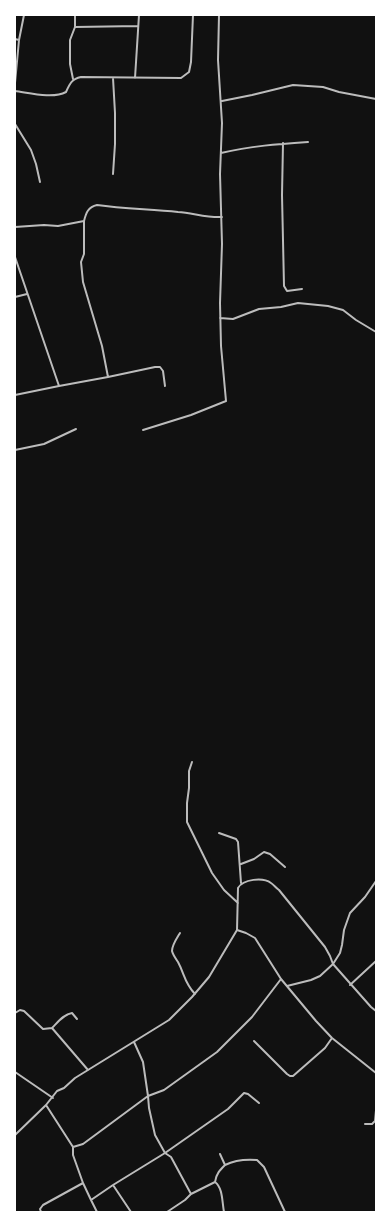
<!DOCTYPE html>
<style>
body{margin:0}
#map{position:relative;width:391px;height:1227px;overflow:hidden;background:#111;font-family:Signika,sans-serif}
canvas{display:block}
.frame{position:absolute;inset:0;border:16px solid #fff;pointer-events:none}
</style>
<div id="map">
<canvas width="391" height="1227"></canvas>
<div class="frame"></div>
</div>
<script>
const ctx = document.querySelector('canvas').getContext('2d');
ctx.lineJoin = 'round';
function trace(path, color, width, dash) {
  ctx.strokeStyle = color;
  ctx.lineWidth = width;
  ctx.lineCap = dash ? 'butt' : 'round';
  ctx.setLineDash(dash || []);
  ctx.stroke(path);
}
trace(new Path2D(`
 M260 15H268
 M75 27 138 26
 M15 39 19 40
 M113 78 115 113V144L113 174
 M135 78 139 15
 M73 79 70 64V40L75 27V15
 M15 83 19 40 24 15
 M15 91C30 93 53 99 66 92 70 83 72 79 81 77L181 78 189 72 191 62 193 15
 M222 101 252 95 293 85 323 87 339 92 376 99
 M15 124 31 150 36 164 40 182
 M283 143 282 195 284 286 287 291 302 289
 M221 153C250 146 279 144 308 142
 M84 221C86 213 88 207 97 205 124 209 151 209 178 212 193 213 207 218 222 217
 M15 227 44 225 58 226 84 221V254L81 262 83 282 102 346 108 377 59 386 15 257
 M15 297 27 294
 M220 318 233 319 259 309 281 307 298 303 328 306 343 310 356 320 376 332
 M108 377 155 367H160L163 371 165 386
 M15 395 59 386
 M143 430 191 415 226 401 221 346 220 303 222 244 220 174 222 123 218 60 219 15
 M15 450 44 444 76 429
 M192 762 189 771V788L187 803V822L212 873 224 890 238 903
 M219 833 236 839 238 842 241 883
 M241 864 254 859 264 852 270 854 285 867
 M237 930 246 933 255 938 281 979 316 1021 332 1038 376 1073
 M180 933C177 938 172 945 172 951 173 955 176 959 178 962 185 975 184 982 195 994
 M350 985 376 961
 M287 986 311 980 320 976 333 964 340 953 342 945 344 930 350 913 365 897 376 881
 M15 1013 20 1010 24 1011 43 1029 52 1028 88 1070
 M52 1028C58 1022 64 1014 72 1013L77 1019
 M254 1041 287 1074 290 1076H293L325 1048 332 1038
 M134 1042 143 1062 148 1096 149 1108 155 1135 165 1153 171 1157 191 1194 215 1182
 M15 1072 53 1098
 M46 1105 73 1147
 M365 1124H372L375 1121 376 1110
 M15 1135 46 1105 57 1091 64 1088 75 1078 169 1020 192 997 209 977 237 930 238 888C243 879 263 877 271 883 274 885 276 888 279 890L325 947 330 956 333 964 371 1007 376 1011
 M220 1154 225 1165C220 1170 216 1174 215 1182 223 1188 222 1202 224 1212
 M225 1165C235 1160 245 1159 257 1160L264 1167 285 1212
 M83 1183 91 1200
 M41 1212 40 1209 43 1205 83 1183 73 1155V1147L83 1144 148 1096 164 1090 217 1052 252 1017 281 979
 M97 1212 91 1200 113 1185
 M131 1212 113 1185 165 1153 228 1109 244 1093 248 1094 259 1103
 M167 1212 185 1200 191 1194`), '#bcbcbc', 2);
</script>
